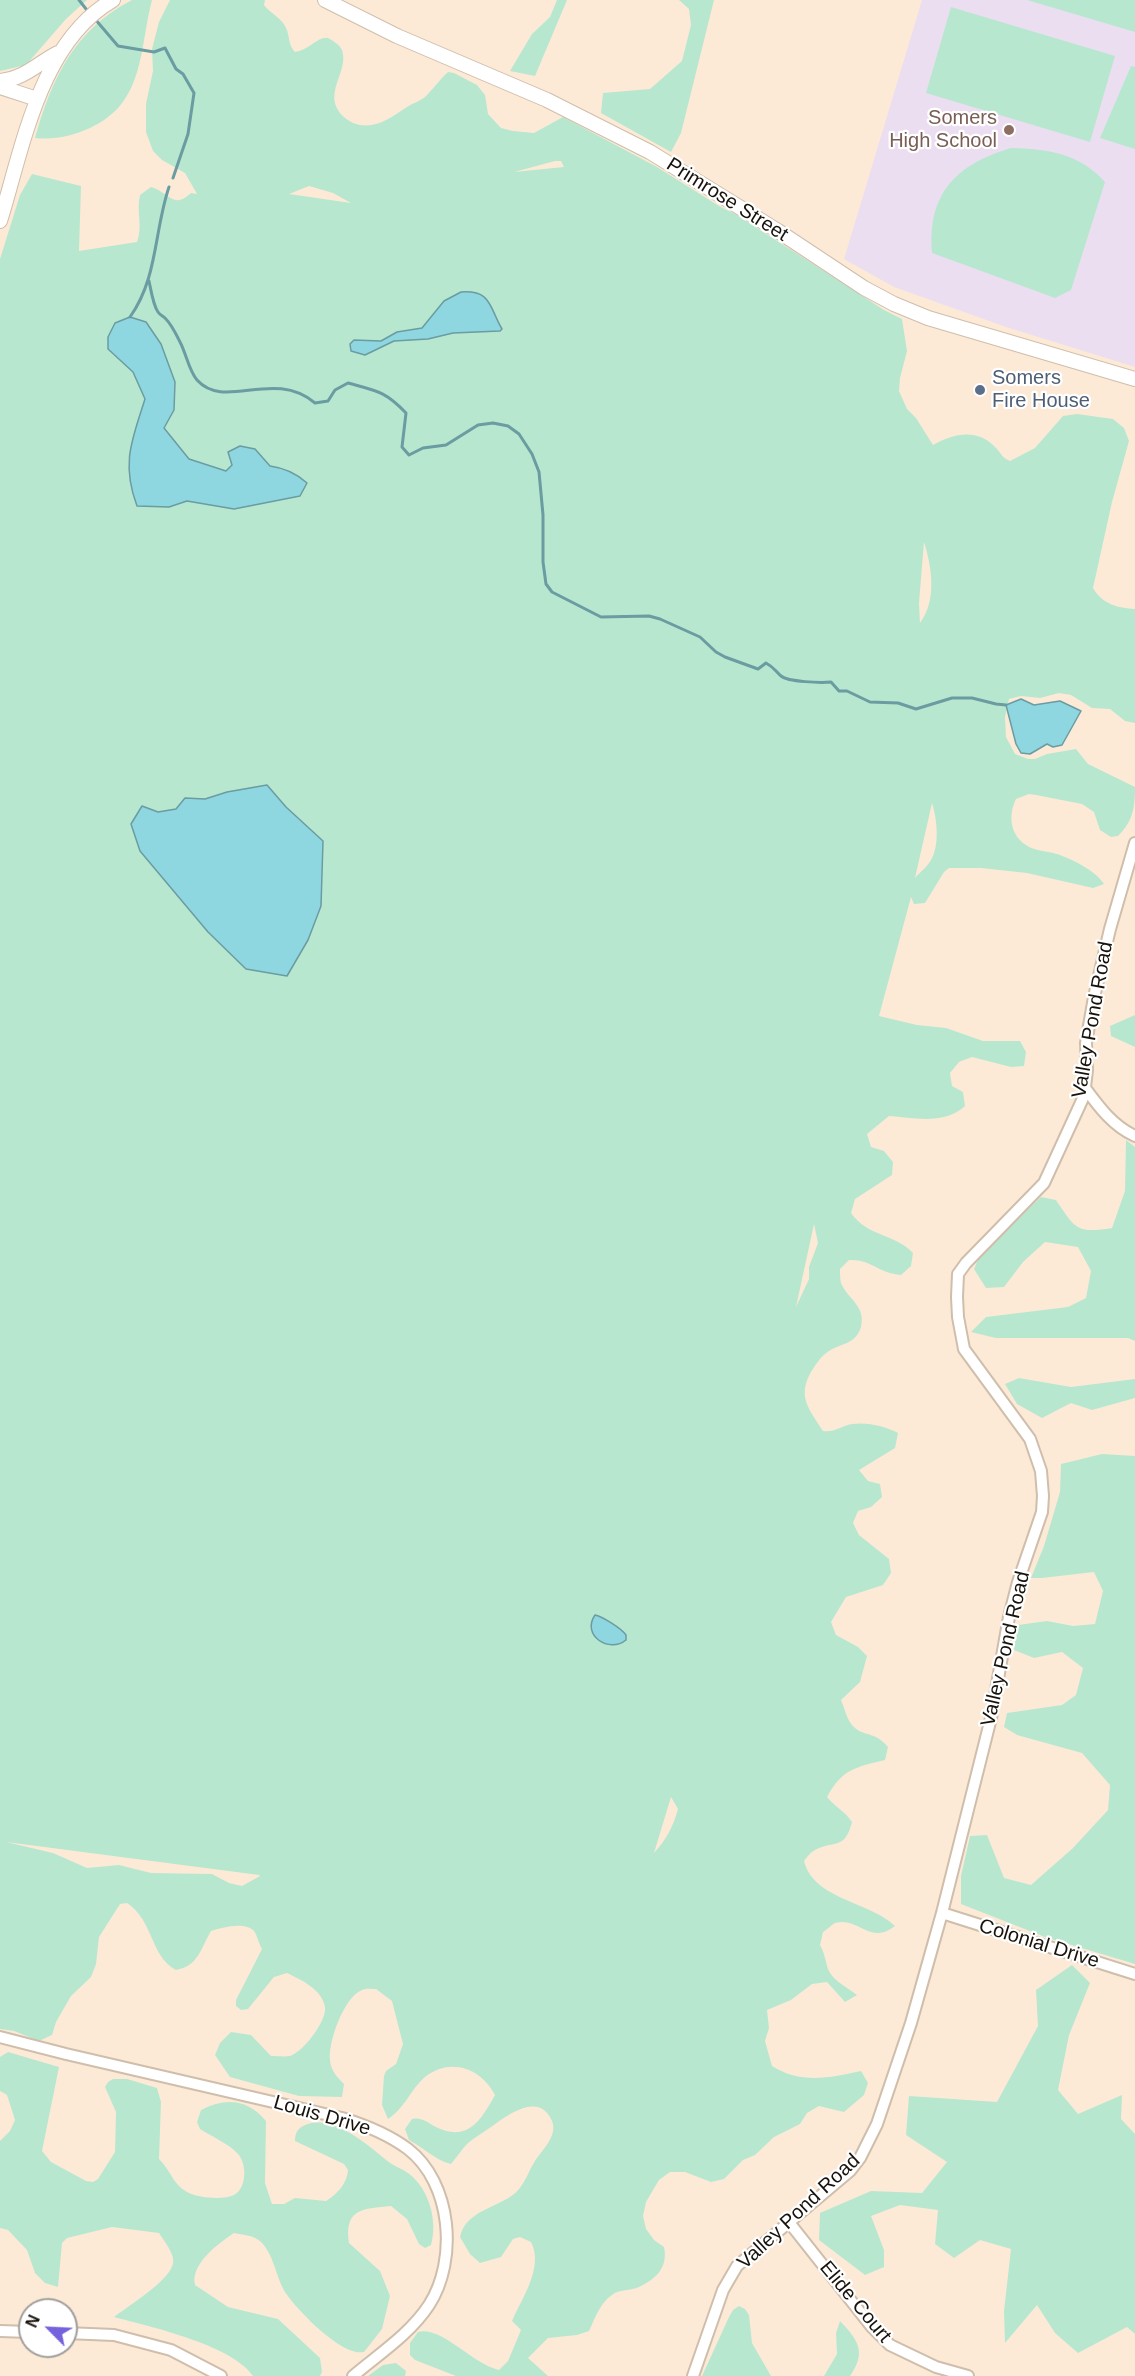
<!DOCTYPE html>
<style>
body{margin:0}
#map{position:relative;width:1135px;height:2376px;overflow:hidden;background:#fcead7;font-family:Helvetica,sans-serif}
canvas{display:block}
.north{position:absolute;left:18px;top:2298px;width:60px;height:60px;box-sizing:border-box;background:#fff;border:2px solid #a2a09d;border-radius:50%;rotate:294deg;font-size:16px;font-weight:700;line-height:24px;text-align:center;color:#17120b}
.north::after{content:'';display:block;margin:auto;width:21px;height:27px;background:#7562dd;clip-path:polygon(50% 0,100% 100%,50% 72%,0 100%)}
</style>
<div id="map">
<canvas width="1135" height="2376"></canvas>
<div class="north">N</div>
</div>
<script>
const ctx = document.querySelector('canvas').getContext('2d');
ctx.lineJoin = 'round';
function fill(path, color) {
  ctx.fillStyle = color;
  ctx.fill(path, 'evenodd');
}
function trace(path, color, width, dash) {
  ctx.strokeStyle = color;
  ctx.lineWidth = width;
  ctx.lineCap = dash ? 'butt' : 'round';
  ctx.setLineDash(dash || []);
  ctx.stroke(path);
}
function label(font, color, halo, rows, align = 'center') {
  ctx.font = font + ' Helvetica,sans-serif';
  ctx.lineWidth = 4.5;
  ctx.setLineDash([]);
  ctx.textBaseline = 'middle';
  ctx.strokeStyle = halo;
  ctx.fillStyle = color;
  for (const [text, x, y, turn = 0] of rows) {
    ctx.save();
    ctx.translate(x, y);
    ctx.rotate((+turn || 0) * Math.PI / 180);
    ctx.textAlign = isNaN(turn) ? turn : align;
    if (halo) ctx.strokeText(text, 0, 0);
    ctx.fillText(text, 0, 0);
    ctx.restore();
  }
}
fill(new Path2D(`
 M922 0H1135V367L1006 327 894 287 844 259Z`), '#ecdef1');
fill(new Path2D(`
 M0 0H87L66 19 26 65 0 71Z
 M132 0H152C139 50 145 103 90 128 72 136 55 140 35 138 52 78 74 30 132 0Z
 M170 0H265L264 5C271 14 282 18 286 28 290 36 288 45 295 52 308 51 318 36 328 38 332 40 340 45 342 50 348 68 331 85 335 103 337 112 345 119 353 123 374 131 390 118 407 107 413 103 421 101 426 96 434 88 440 79 448 72L454 73 477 85 485 95 488 114 501 128 513 131 534 133 563 117 657 167 719 206 737 215 884 310 902 319 907 351 900 378 899 391 907 409 916 418 933 445C954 433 978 428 996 448 1002 454 1002 458 1010 461L1035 448 1063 416 1077 414 1113 419 1124 428 1129 441 1112 502 1093 588C1102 604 1118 608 1135 609V723L1125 721 1110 709 1092 708 1071 695 1059 693 1040 698 1021 696 1009 699 1005 717 1006 737 1015 754 1028 759H1035L1047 754 1076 749 1088 764 1135 787C1135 808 1133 821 1118 836L1111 837 1100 830 1094 812 1082 804 1036 795 1029 794 1016 799C1008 815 1010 835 1026 845 1034 851 1048 851 1057 854 1072 859 1096 871 1104 884L1093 888 1027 873 981 868H949L944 872 925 903 914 904 911 897 879 1016 917 1025 946 1028 983 1041H1020L1026 1052 1024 1066 1011 1067 972 1057 959 1062 950 1073 952 1086 963 1092 965 1106C945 1125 914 1118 889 1116L867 1134 871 1147 884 1151 893 1162 892 1175 855 1199 851 1213C868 1237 894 1233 913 1253L911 1266 901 1275C878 1273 871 1259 849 1260L840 1269C840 1273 840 1279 841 1283 848 1300 866 1305 861 1327 856 1344 842 1343 829 1351 821 1356 816 1364 811 1372 797 1397 809 1409 823 1431 834 1432 836 1429 845 1426 861 1420 885 1426 898 1433L895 1448 859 1470 868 1481 880 1484 882 1497 871 1507 858 1511 853 1523 859 1535 889 1559 891 1573 883 1585 846 1597 831 1622 836 1635 858 1647 867 1656 860 1682 841 1700C845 1709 847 1721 854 1727 864 1737 875 1731 888 1747L885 1760C856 1767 842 1769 827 1797 835 1807 845 1811 852 1822 845 1850 835 1840 815 1850 811 1852 807 1857 804 1861 814 1900 869 1901 895 1926 869 1946 859 1916 835 1923 831 1925 827 1930 823 1932L820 1945C825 1954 825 1960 828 1969 832 1980 848 1988 857 1995L845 2002 827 1982 812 1984 791 2000 767 2010 769 2028 765 2041 772 2066C800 2084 830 2078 861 2071L868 2083 864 2095 844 2112 819 2106 807 2113 800 2124 774 2137 755 2155 743 2160 724 2179 711 2182 685 2172H670L659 2180 646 2202 643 2216 646 2229 654 2240 664 2247C668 2266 658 2278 639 2287 631 2291 619 2289 612 2295 600 2303 595 2318 589 2331L577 2335 548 2338 528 2358 548 2376H456L415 2360 410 2355V2343L418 2332C442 2326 472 2364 499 2370L508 2361 521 2330 512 2321C522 2298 544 2267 531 2242L520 2237 513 2239 501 2257 480 2263 470 2254 460 2237C466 2208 505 2207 519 2189 526 2181 529 2170 535 2161 542 2150 558 2136 552 2121 539 2091 508 2115 491 2127 484 2132 475 2137 468 2143 462 2149 457 2157 451 2164 435 2160 424 2148 409 2140L405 2129 412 2119C421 2117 427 2122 434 2126 467 2143 480 2122 495 2095 481 2068 450 2057 425 2077 410 2090 406 2107 388 2119L382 2105 384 2076 386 2071 396 2064 403 2044 392 2001 376 1989C372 1989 366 1988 362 1990 344 1997 328 2042 330 2060 331 2071 337 2077 344 2084L342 2097 299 2096 230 2077 215 2055 220 2043 231 2032 251 2035 271 2056C277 2056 285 2057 290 2056 303 2052 327 2021 325 2007 322 1989 301 1980 287 1973L274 1977 248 2009 241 2010 236 2006V2000L262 1949C259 1944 257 1935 254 1931 244 1921 221 1928 211 1931 200 1950 198 1966 176 1970 150 1956 154 1921 127 1903L120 1904 99 1937 96 1964 91 1977 71 1996 56 2022 52 2035 39 2041 14 2031 0 2029V259L20 195 32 174 81 186 79 251 137 242C143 226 136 211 140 195L151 187C169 192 173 210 191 193L197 194 185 173 162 160 153 151 146 132V104L153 71 152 49 159 22ZM555 161H561L564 167 514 172ZM309 186 333 193 351 203 289 194ZM924 542C932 568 937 600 920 623L919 603ZM932 803C937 819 940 845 931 860 927 867 920 872 915 878ZM814 1224 818 1243 809 1267V1279L796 1307ZM671 1797 678 1809C673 1827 666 1840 654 1853ZM6 1842 259 1875 260 1876 242 1886 229 1883 212 1874 151 1873 119 1865 87 1868 53 1853Z
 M557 0H567L535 76 510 71 532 34 550 17Z
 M679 0H714L681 133 671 152 601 113 603 93 650 89 682 61 691 25 689 9Z
 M1027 0H1135V32Z
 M951 7 1115 56 1090 142 926 93Z
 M1131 66 1135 67V149L1100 138Z
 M1011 148C1048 149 1079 153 1105 182L1071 290 1055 298 932 253C927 193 957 164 1011 148Z
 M1135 1015V1047L1111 1036 1110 1026Z
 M1126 1140 1135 1147V1341L1128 1338H996L971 1332 986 1317 1068 1307 1086 1298 1091 1271 1078 1247 1045 1242 1023 1262 1004 1287 986 1288 974 1269 981 1253 1041 1197 1056 1200C1075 1228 1076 1234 1112 1228L1125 1191Z
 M1019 1378 1071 1387 1135 1379V1398L1092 1410 1071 1403 1042 1418 1017 1404 1005 1384Z
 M1102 1454 1135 1456V1964L1045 1937 961 1904V1876L970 1836 987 1835 1004 1878 1031 1885 1073 1848 1108 1810 1110 1785 1082 1753 1017 1735 1004 1727 1007 1713 1062 1705 1076 1695 1083 1668 1062 1652 1034 1658 1014 1650 1018 1625 1047 1621 1073 1626 1095 1624 1103 1591 1094 1572 1042 1578H1031L1044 1546 1060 1492 1061 1464Z
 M1072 1965 1090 1983 1069 2035 1058 2090 1078 2114 1122 2095 1121 2119 1135 2134V2334L1127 2327 1078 2353 1055 2333 1037 2305 1005 2343 1004 2311 1011 2249 980 2240 954 2258 935 2244 938 2210 900 2205 871 2216 884 2250V2267L865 2275 819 2240 820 2213 871 2191 922 2193 947 2162 906 2135 909 2096 997 2102 1038 2026 1036 1990Z
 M8 2052 59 2067 42 2151 51 2162 86 2181 93 2182 98 2179 115 2152 116 2112 105 2087 108 2082 113 2079H127L157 2088 161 2102 159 2159C172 2172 172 2184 189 2193 199 2198 224 2200 234 2195 247 2188 247 2164 238 2154 229 2144 211 2136 200 2129L197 2122 201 2110C226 2097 248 2099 266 2121L265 2183 272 2204H284L295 2198 326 2201C337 2194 347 2184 348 2170L344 2164 295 2141C295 2134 297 2129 303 2126 329 2112 366 2143 385 2159 391 2165 401 2168 408 2173 429 2188 438 2221 431 2245L425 2248 419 2244 407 2219 391 2206C363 2209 344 2208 349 2243L380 2271 390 2296 382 2329 364 2352C342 2357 297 2310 285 2292 276 2277 274 2255 261 2242 254 2235 243 2235 234 2233 219 2243 190 2264 195 2285L228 2307 278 2319 320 2358 322 2372 320 2376H253C232 2345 151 2327 114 2317 128 2306 171 2280 173 2263 175 2254 164 2241 159 2233L112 2227 67 2238 62 2243 58 2287 45 2283 35 2273 27 2250 8 2230 0 2228V2141L10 2131 15 2120 7 2095 0 2091V2057Z
 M739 2306 745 2309 749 2315 752 2343 771 2376H702L729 2317 733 2310Z
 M840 2321C858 2340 867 2352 850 2376H824L837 2354 836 2333Z
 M396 2363 406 2371 405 2376H368L383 2365Z`), '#b8e7d0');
const water = new Path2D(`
 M461 292C492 290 489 307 502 329L500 331 453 333 428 339 394 341 365 355 351 351 350 344 354 340 381 341 397 332 422 328 444 301Z
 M130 317 146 322 161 344 175 382 174 410 164 428 189 459 226 471 232 465 228 452 240 446 255 449 270 466C285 468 296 473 307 483L300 496 234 509 187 501 169 507 137 506C121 463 132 440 145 399L133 372 108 349V337L115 323Z
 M1021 699 1034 705 1060 701 1081 711 1062 745 1053 747 1047 744 1030 754 1021 753 1016 744 1006 705Z
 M267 785 286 807 323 841 321 906 308 940 287 976 246 969 208 932 140 851 131 824 142 806 158 812 176 809 185 798 205 799 227 792Z
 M595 1615C603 1617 621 1628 626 1635V1640C609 1654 581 1635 595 1615Z`);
fill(water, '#8ed7e1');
trace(water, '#6a9ca1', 1.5);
trace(new Path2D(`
 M79 0 90 14
 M95 19 118 46 154 52 165 48 176 69 183 74 194 93 188 134 173 178
 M149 281C151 290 153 305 158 312 160 315 163 316 165 318 172 325 176 334 180 342 186 353 189 371 197 380 225 411 273 368 315 403L328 401 335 390 348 383C377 391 385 391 406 413L402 447 409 455 423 448 446 445 478 425 493 423 508 426 519 434 532 454 539 472 543 515V562L546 584 552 592 601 617 649 616 660 619 700 637 716 652 725 657 758 669 766 663C775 668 775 671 781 676 788 682 821 683 831 682L839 691H847L870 702 898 703 916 709 952 698H972L996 704 1006 705
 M130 317C158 278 154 231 169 187`), '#6a9ca1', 3);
const minor = new Path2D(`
 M1085 1088C1099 1107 1113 1126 1135 1136
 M942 1913 1135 1974
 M0 2037 66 2054 342 2118C365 2125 388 2134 408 2149 452 2183 458 2260 429 2305 410 2334 379 2354 353 2376
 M788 2221 871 2326 890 2345 936 2367 968 2376
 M0 2331 30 2332
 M66 2333 114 2335 171 2350 221 2376
 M693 2376 723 2290 737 2266 850 2171 860 2158 877 2124 911 2023 942 1913 991 1718 1009 1617 1018 1582 1042 1512 1043 1496 1041 1471 1030 1439 964 1349 958 1317 957 1297 958 1274 966 1263 1044 1183 1084 1096 1087 1070 1086 1043 1094 997 1110 929 1135 843`);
const major = new Path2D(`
 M325 0 397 36 547 100 650 152 778 231 864 288 894 304 928 318 1135 379
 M0 81C24 79 38 63 58 53
 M0 87 37 99
 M0 221C23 147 40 42 113 0`);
trace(minor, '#cfbeab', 14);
trace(major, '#cfbeab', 16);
trace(minor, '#fff', 10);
trace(major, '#fff', 14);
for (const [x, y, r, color] of [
 [1009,130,6,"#8d6e63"],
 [980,390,6,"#5c6f8a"]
]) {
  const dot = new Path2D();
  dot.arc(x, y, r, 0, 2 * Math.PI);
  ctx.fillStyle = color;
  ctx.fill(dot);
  trace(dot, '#fff', 2);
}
label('20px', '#785e54', '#fff', [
 ["Somers",997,118],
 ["High School",997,141]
], 'right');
label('20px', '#17120b', '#fff', [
 ["Primrose Street",727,200,32],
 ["Valley Pond Road",1093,1020,-80],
 ["Valley Pond Road",1006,1649,-77],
 ["Colonial Drive",1039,1944,17],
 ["Louis Drive",322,2116,16],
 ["Valley Pond Road",799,2212,-43],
 ["Elide Court",855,2302,50]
]);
label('20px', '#4e5e75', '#fff', [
 ["Somers",992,378],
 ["Fire House",992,401]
], 'left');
</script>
